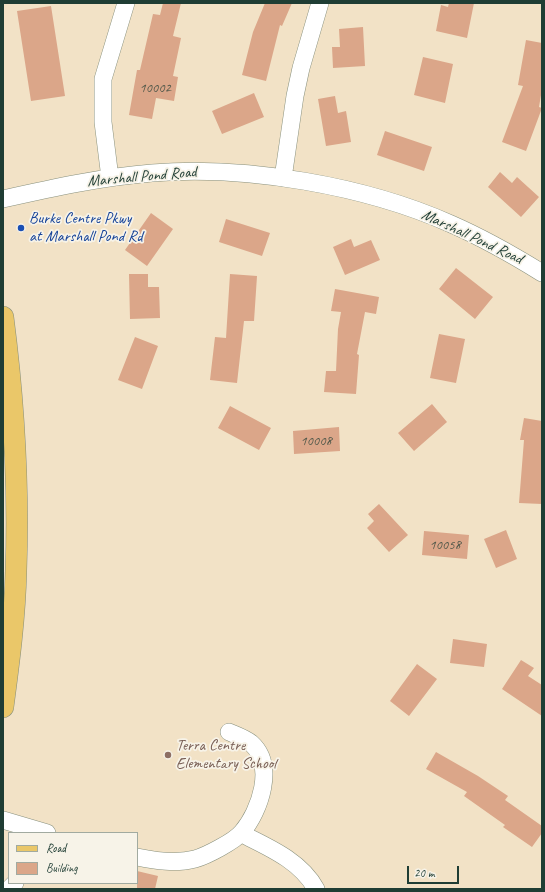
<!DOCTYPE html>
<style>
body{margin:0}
#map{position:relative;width:545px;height:892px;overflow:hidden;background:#f2e2c6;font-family:Caveat,sans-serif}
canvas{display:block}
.frame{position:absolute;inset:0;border:4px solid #1f3d34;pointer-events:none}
.legend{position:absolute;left:8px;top:832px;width:130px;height:52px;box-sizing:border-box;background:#f7f3e8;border:1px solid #a1aaa0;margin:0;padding:5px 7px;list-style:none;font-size:12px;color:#1f3d34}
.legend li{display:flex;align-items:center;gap:8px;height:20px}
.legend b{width:20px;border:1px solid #a1aaa0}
.scale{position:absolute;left:407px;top:866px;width:52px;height:18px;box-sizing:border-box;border:2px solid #1f3d34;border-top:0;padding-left:5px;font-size:12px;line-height:14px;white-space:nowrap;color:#1f3d34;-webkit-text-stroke:3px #f7f3e8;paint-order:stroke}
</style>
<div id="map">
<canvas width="545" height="892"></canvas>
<div class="frame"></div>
<ul class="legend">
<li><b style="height:5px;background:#eac769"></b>Road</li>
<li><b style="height:11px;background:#dba689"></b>Building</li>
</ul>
<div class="scale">20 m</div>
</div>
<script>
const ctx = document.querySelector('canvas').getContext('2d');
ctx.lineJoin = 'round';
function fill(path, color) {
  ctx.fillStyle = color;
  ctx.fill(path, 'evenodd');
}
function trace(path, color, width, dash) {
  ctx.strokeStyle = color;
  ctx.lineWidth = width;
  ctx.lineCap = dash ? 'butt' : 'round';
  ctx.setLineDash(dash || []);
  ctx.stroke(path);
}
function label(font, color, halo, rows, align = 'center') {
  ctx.font = font + ' Caveat,sans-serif';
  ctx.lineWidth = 3.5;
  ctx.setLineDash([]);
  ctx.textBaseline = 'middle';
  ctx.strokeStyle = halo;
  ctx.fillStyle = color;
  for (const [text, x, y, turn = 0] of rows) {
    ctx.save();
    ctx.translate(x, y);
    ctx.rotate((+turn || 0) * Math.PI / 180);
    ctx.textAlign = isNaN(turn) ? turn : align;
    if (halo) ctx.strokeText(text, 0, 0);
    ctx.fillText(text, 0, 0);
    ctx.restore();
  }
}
fill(new Path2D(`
 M163 3H181L173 36 181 38 173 76 178 77 174 101 156 98 152 119 129 115 137 70H140L153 14 160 15Z
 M265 3H292L282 26 280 25 266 81 242 75 253 32Z
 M449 3H474L467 38 436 31 441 5 448 7Z
 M51 6 65 96 31 101 17 11Z
 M363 27 365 66 333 68 332 47H340L339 29Z
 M526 40 542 43V89L539 107 542 108 526 151 502 142 523 86 518 85Z
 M423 57 453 64 445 103 414 95Z
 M254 93 264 117 222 134 212 111Z
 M335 96 338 113 346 111 351 142 326 146 318 99Z
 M385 131 432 147 424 171 377 155Z
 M500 172 512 183 517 177 539 197 521 217 488 187Z
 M151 213 173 229 147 266 125 250Z
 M226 219 270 233 262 256 219 242Z
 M351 239 354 247 371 240 380 260 345 275 333 247Z
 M456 268 493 297 475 319 439 289Z
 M129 274H148V287H159L160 318 130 319Z
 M230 274 257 276 254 321H244L237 383 210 380 215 337 226 338Z
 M335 289 379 297 376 314 365 312 357 354 359 355 356 394 324 392 326 371H336L338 329 341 312 331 311Z
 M439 334 465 339 456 383 430 378Z
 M135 337 158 346 142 389 118 380Z
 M432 404 447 422 414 451 398 433Z
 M230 406 271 428 259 450 218 428Z
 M524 418 542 421V504L519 503 524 440H520Z
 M339 427 340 451 294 454 293 431Z
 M379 504 408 535 389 552 367 528 374 521 368 514Z
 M506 530 517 559 496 568 484 539Z
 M424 531 469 535 467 559 422 555Z
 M453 639 487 644 484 667 450 663Z
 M521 660 534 668 528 676 542 685V716L502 689Z
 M417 664 437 679 409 716 390 701Z
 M436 752 478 776 508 796 505 800 542 826V833L532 847 503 827 505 825 464 796 467 792 426 769Z
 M137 871 158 876 155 889H137Z`), '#dba689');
const minor = new Path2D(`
 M110 178 103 122V79L126 3
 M283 178 295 96 301 68 320 3
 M3 199C52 188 102 177 152 173 246 165 366 186 451 224 483 238 513 255 542 273
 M3 820 47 833
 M242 834C268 847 301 861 316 889
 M137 857C156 861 176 864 195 859 206 856 235 841 242 832 260 811 276 765 251 743 245 738 236 735 229 732
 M9 889 15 883`);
const major = new Path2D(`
 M3 317C14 402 19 486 16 571 15 616 9 662 3 707`);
trace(minor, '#88907d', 18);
trace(major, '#88907d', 22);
trace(minor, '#fff', 17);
trace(major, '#eac769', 21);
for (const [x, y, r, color] of [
 [21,228,4,"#1a4fb4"],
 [168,755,4,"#8d6e63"]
]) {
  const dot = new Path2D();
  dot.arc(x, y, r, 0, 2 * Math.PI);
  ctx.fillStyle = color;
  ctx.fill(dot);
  trace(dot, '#f7f3e8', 1.5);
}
label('14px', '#4e5749', null, [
 ["10002",155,88],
 ["10008",316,441],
 ["10058",445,545]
]);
label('16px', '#1f3d34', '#f7f3e8', [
 ["Marshall Pond Road",142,177,-5],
 ["Marshall Pond Road",472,237,25]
]);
label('16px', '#164399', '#f7f3e8', [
 ["Burke Centre Pkwy",29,219],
 ["at Marshall Pond Rd",29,237]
], 'left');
label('16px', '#785e54', '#f7f3e8', [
 ["Terra Centre",176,746],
 ["Elementary School",176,764]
], 'left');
</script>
